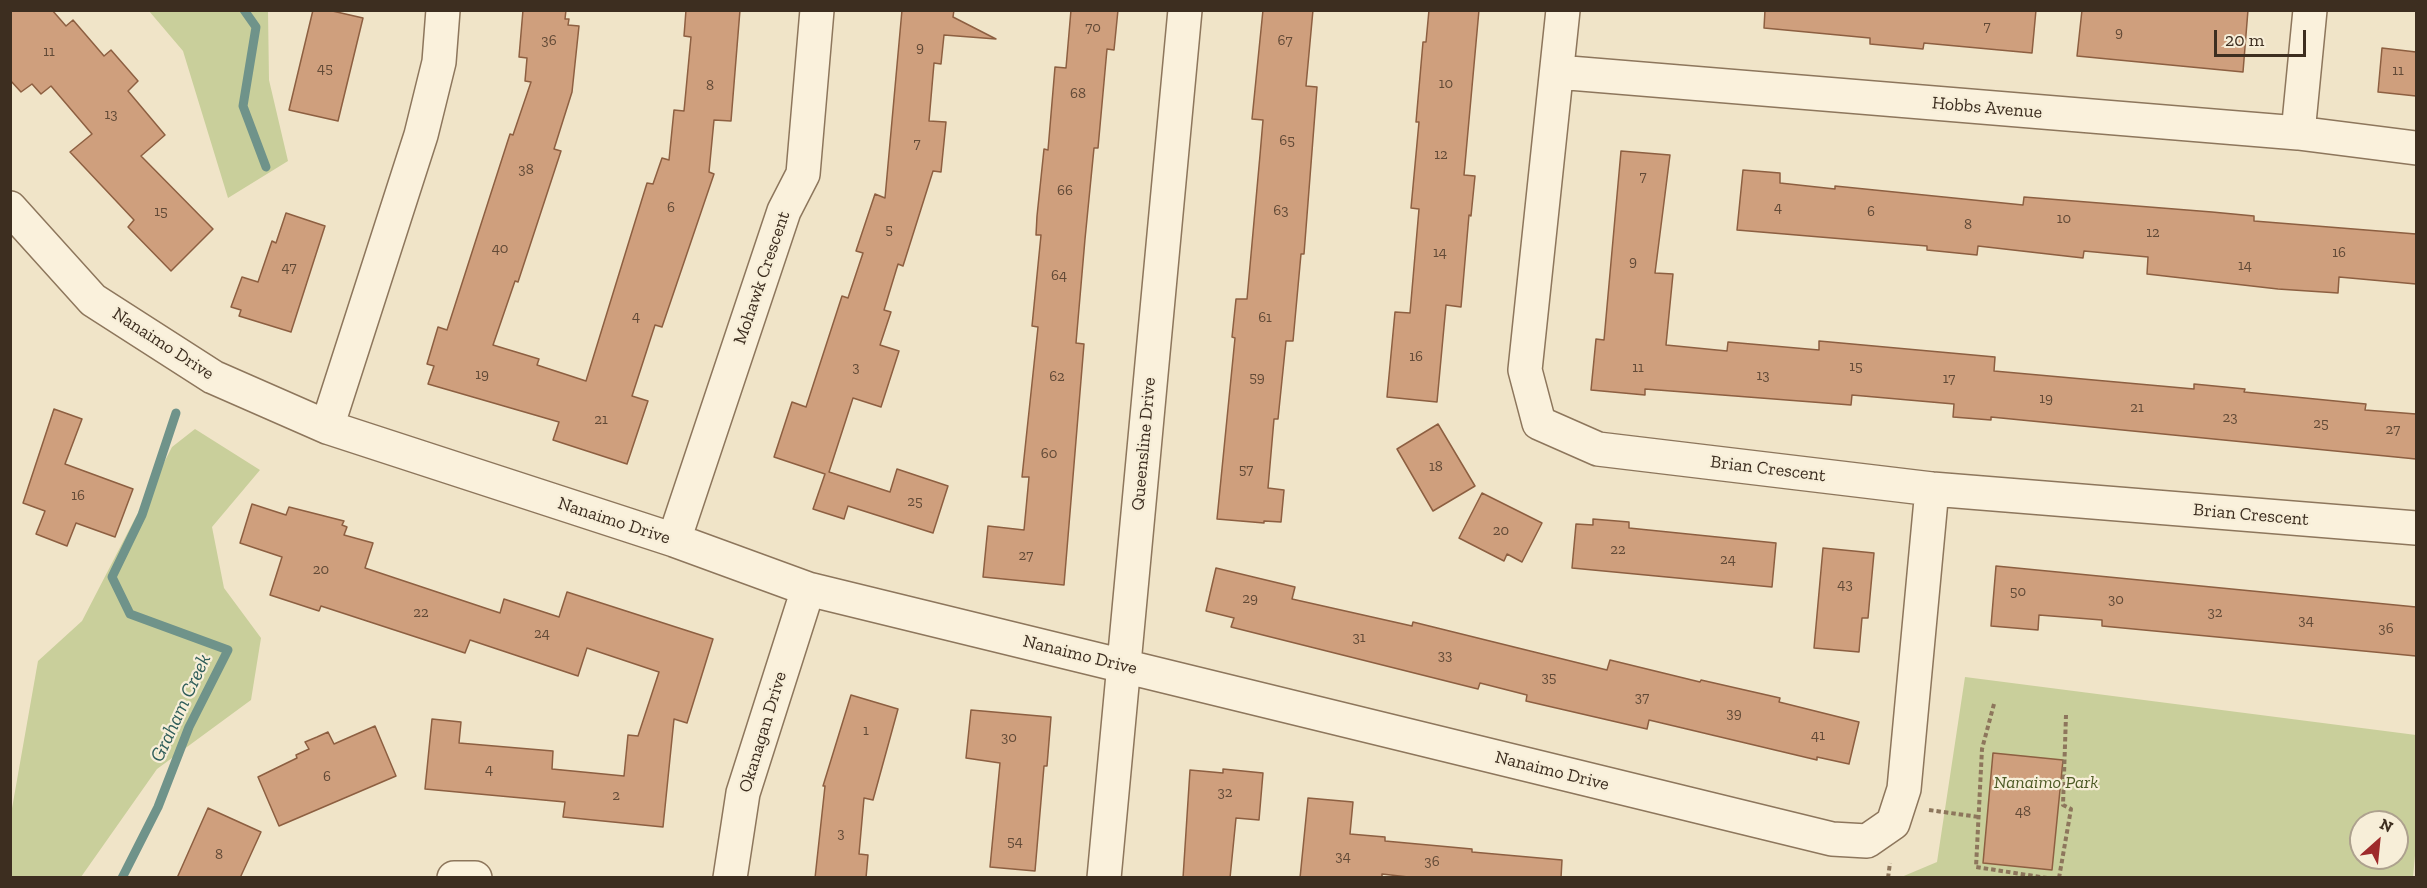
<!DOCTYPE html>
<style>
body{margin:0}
#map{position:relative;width:2427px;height:888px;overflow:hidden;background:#f0e4c8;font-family:"Zilla Slab",serif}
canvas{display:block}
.frame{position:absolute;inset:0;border:12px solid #3d2e20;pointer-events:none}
.north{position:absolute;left:2349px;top:810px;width:60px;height:60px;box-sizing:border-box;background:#f7eed8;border:2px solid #ada18e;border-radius:50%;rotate:27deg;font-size:16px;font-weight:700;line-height:24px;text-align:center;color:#3d2e20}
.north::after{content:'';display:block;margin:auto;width:21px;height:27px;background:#9e2a2b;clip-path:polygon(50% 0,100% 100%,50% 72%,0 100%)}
.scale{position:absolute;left:2214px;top:30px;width:92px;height:27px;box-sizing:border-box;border:3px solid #3d2e20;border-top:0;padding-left:8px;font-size:18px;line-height:21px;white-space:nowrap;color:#3d2e20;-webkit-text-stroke:4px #f7eed8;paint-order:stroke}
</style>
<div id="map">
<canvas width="2427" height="888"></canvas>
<div class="frame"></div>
<div class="north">N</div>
<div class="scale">20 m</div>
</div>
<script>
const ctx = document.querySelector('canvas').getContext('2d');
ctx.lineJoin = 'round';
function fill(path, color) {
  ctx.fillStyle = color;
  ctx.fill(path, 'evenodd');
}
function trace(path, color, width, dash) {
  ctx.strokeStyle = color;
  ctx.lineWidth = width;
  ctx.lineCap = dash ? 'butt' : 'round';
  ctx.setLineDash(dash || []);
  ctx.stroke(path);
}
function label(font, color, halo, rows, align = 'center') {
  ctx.font = font + ' "Zilla Slab",serif';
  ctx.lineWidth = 4.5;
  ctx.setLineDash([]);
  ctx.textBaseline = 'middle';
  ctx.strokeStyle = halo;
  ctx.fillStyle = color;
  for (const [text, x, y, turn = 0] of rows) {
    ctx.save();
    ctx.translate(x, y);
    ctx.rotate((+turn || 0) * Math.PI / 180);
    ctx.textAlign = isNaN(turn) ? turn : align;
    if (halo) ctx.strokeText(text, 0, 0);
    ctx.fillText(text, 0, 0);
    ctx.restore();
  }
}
fill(new Path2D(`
 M149 11H268L269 80 288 161 228 198 183 51Z
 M195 429 260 470 212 527 224 588 261 638 251 700 157 769 81 877H11V814L38 661 82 621 172 447Z
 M1965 677 2416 735V845L2413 877 1899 878 1937 862ZM2361 822H2397V858H2361Z`), '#c9cf9b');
trace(new Path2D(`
 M244 10 256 27 243 106 266 167
 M122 878 158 807 189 727 228 650 130 614 112 577 142 515 176 413`), '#6f938a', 9);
const building = new Path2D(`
 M10 10H52L66 26 73 20 104 56 111 50 138 81 128 91 165 135 141 156 213 229 171 271 128 227 134 220 70 152 92 134 51 86 41 94 32 84 21 92 10 80Z
 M313 10H328L363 18 338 121 289 110Z
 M523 10H566L565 19H569L568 25 579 26 572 92 554 149 561 151 518 282 515 281 493 345 539 359 537 365 586 381 647 183 653 184 662 158 669 160 674 110 684 111 691 37 684 36 686 10H740L731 121 714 120 709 172 714 174 662 327 655 325 632 396 648 401 627 464 553 440 559 422 428 384 434 366 427 364 438 327 447 330 510 134 513 135 531 82 525 81 527 58 519 57Z
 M902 10H954L953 17 996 39 944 35 941 64 934 63 929 121 946 122 941 172 933 171 903 266 898 264 884 310 891 312 880 345 899 351 881 407 853 398 829 472 890 492 897 469 948 486 933 533 848 506 844 519 813 509 825 474 774 457 792 402 806 407 842 296 848 298 863 253 856 251 875 194 885 198Z
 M1071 10H1118L1114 50 1107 49 1098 148H1094L1085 239 1076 343 1084 344 1064 585 983 577 988 526 1024 530 1029 477H1022L1038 327 1032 326 1041 235H1036L1037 216 1044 149 1048 150 1055 67 1066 68Z
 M1263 10H1313L1306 86 1317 87 1304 254H1301L1293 341H1286L1278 419H1274L1268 488 1284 490 1281 522 1264 521V523L1217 519 1235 338 1232 337 1236 299H1247L1260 155 1263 120 1252 119Z
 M1429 10H1479L1464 175 1475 176 1471 216 1469 215 1461 307 1446 305 1437 402 1387 397 1395 312 1410 313 1419 209 1411 208 1419 122H1416L1423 42H1426Z
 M1765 10H2036L2032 53 1924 43 1923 49 1870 44V38L1764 28Z
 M2082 10H2248L2243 72 2077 56Z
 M2382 48 2416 52V96L2378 92Z
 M1621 151 1670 155 1655 273 1673 274 1666 345 1727 351 1728 342 1819 350V341L1995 357 1994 371 2194 389V384L2245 389 2244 392 2366 404 2365 410 2416 414V459L1991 417V420L1953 417 1954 404 1852 395 1851 405 1645 389V395L1591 390 1596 339 1604 340Z
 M1743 170 1780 173V183L1835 189V186L2023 205 2024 197 2212 212 2254 216V221L2416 234V284L2339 277 2338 293 2278 289 2147 274 2148 257 2084 251 2083 258 1978 246 1977 255 1927 250V246L1737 230Z
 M286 213 325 226 291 332 239 316 241 310 231 307 242 277 258 282 272 241 276 243Z
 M54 409 82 419 65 464 133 489 115 537 76 523 67 546 36 534 45 511 23 503Z
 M1438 424 1475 486 1433 511 1397 449Z
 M1482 493 1542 523 1522 562 1507 554 1504 561 1459 538Z
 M252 504 286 515 289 507 344 521 342 525 347 527 344 535 373 543 365 568 500 613 504 599 559 617 567 592 713 639 687 723 674 719 663 827 563 817 565 802 425 789 432 719 461 722 459 743 553 751 552 769 624 776 628 735 638 736 659 672 587 648 578 676 470 640 465 653 321 606 319 611 270 595 282 557 240 543Z
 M1593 519 1629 522V528L1776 543 1772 587 1572 568 1576 524 1593 525Z
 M1823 548 1874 553 1868 618H1862L1859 652 1814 648Z
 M1996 566 2416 607V656L2102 626V620L2039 615 2038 630 1991 626Z
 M1216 568 1295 587 1292 599 1412 626 1413 622 1607 670 1610 660 1700 682 1701 680 1780 698 1779 702 1859 722 1849 764 1817 757V760L1649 720 1647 729 1526 701 1527 695 1480 683 1478 689 1231 627 1234 618 1206 611Z
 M851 695 898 709 873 800 864 798 859 854 868 855 866 878H815L825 786H823Z
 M971 710 1051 717 1047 766H1044L1035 871 990 867 1000 763 966 758Z
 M375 726 396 776 279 826 258 777 297 758 296 755 309 749 305 742 317 737 328 732 334 744Z
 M1993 753 2063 760 2052 870 1983 863Z
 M1223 769 1263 773 1259 820 1236 818 1230 878H1183L1190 770 1223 773Z
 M1308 798 1353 802 1350 834 1385 837V841L1472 849V852L1562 860 1561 878H1417L1382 874V878H1300Z
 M208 808 261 832 240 878H177Z`);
fill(building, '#cf9f7d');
trace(building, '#8d5f41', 1.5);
const minor = new Path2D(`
 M1563 10 1525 370 1539 423 1598 449 1932 489 2416 528
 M1557 72 2298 133 2416 148
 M2298 133 2310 10
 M10 208 93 300 213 377 327 427 674 540 808 589 1832 839 1867 841 1893 823 1904 789 1932 489
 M327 427 421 135 439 62 443 10
 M674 540 784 211 803 174 817 10
 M454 878H475
 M730 878 743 793 808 589
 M1104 878 1185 10`);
trace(minor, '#8d765c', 36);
trace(new Path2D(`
 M1994 704 1982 749 1976 867 2047 878
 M1929 810 1979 817
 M1888 878 1890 863
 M2059 878 2071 809 2063 805 2066 715`), '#8d765c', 4, [4.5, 3]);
trace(minor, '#faf1dc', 33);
label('15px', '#624a37', null, [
 ["7",1987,27],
 ["70",1093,28],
 ["9",2119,33],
 ["36",549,41],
 ["67",1285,41],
 ["9",920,48],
 ["11",49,52],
 ["45",325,69],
 ["11",2398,71],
 ["10",1446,84],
 ["8",710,86],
 ["68",1078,94],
 ["13",111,115],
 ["65",1287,141],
 ["7",917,144],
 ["12",1441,155],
 ["38",526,170],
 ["7",1643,177],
 ["66",1065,191],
 ["6",671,208],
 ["4",1778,208],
 ["63",1281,211],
 ["15",161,212],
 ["6",1871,212],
 ["10",2064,219],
 ["8",1968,225],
 ["5",889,230],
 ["12",2153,233],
 ["40",500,249],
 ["14",1440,253],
 ["16",2339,253],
 ["9",1633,262],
 ["14",2245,266],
 ["47",289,268],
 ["64",1059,276],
 ["4",636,317],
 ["61",1265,318],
 ["16",1416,357],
 ["15",1856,367],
 ["3",856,368],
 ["11",1638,368],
 ["19",482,375],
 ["13",1763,376],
 ["62",1057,377],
 ["59",1257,378],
 ["17",1949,379],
 ["19",2046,399],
 ["21",2137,408],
 ["23",2230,418],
 ["21",601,420],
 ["25",2321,424],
 ["27",2393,430],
 ["60",1049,454],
 ["18",1436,467],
 ["57",1246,470],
 ["16",78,496],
 ["25",915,502],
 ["20",1501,531],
 ["22",1618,550],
 ["27",1026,556],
 ["24",1728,560],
 ["20",321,570],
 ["43",1845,585],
 ["50",2018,592],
 ["29",1250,599],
 ["30",2116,600],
 ["22",421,613],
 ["32",2215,613],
 ["34",2306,621],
 ["36",2386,629],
 ["24",542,634],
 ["31",1359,638],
 ["33",1445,656],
 ["35",1549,678],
 ["37",1642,698],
 ["39",1734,714],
 ["1",866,731],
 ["41",1818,736],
 ["30",1009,738],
 ["4",489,770],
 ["6",327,777],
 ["32",1225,793],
 ["2",616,796],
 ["48",2023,812],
 ["3",841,834],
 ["54",1015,842],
 ["8",219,855],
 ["34",1343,857],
 ["36",1432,862]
]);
label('18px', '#3d2e20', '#f7eed8', [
 ["Hobbs Avenue",1987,108,5],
 ["Mohawk Crescent",762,278,-71],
 ["Nanaimo Drive",163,344,33],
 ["Queensline Drive",1144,444,-85],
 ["Brian Crescent",1768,469,7],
 ["Brian Crescent",2251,515,5],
 ["Nanaimo Drive",614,521,18],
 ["Nanaimo Drive",1080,655,14],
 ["Okanagan Drive",763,732,-73],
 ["Nanaimo Drive",1552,771,14]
]);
label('italic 18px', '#4d5a26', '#f7eed8', [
 ["Nanaimo Park",2046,783]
]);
label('italic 20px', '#2f5d5a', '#f7eed8', [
 ["Graham Creek",181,708,-65]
]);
</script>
